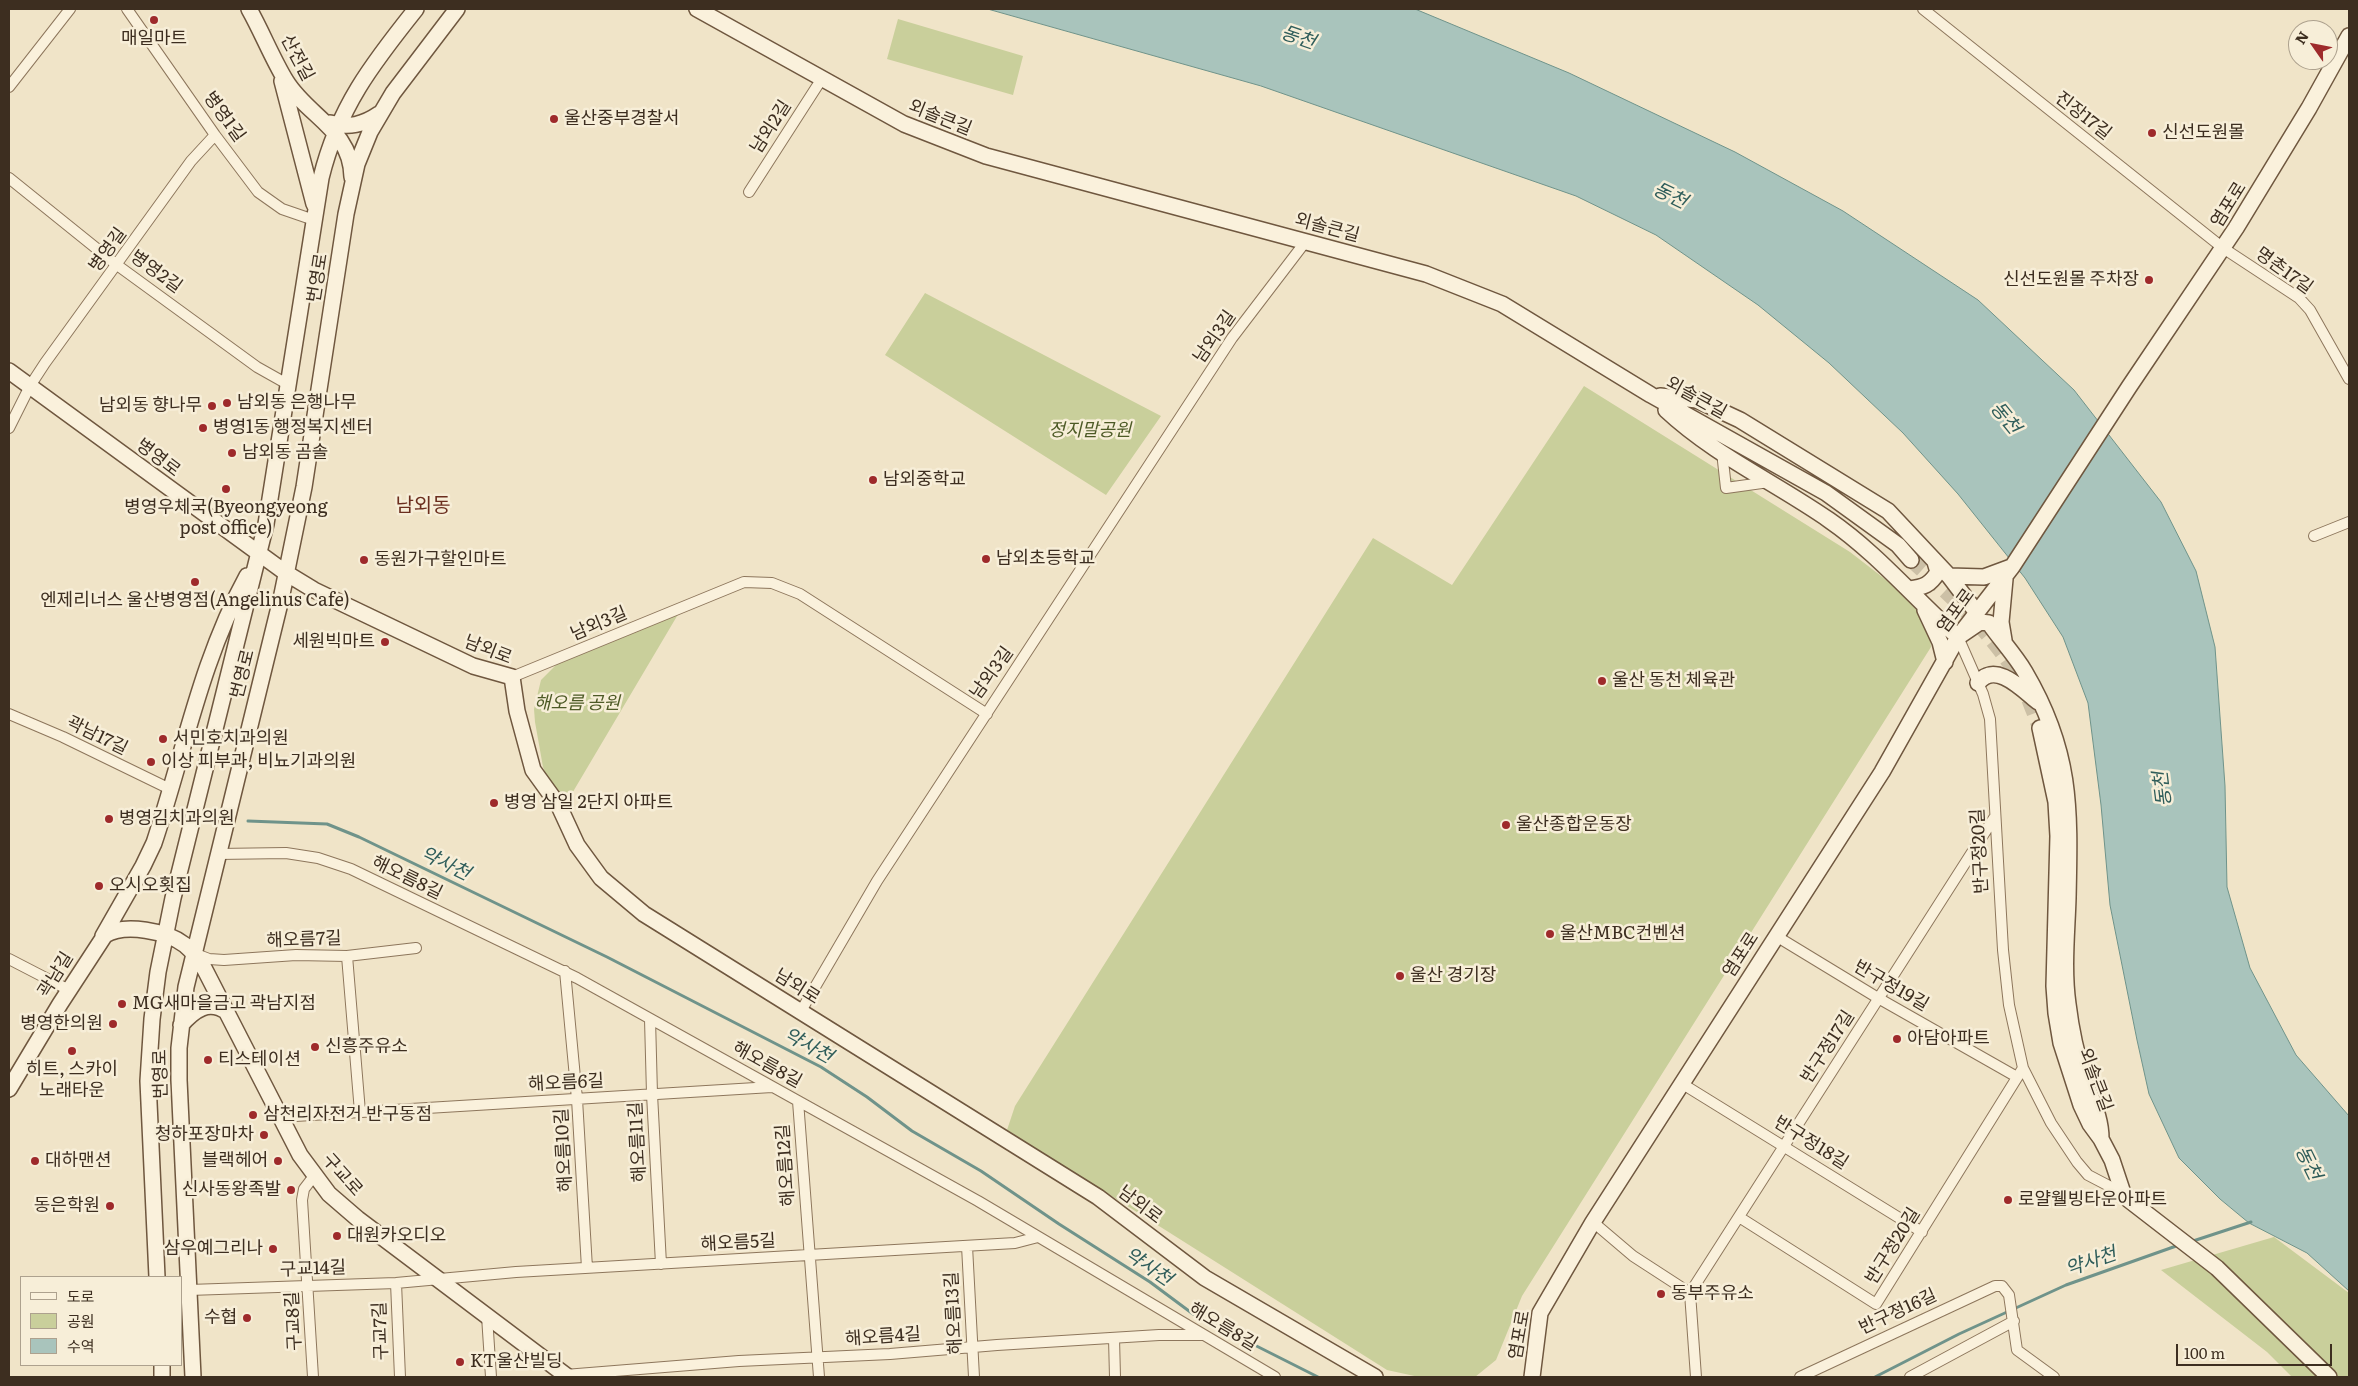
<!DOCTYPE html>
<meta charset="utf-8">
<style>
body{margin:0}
#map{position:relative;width:2358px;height:1386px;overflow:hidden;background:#f0e4c8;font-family:Literata,"Noto Sans KR",serif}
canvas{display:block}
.frame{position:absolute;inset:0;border:10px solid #3d2e20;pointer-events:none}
.legend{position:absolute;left:20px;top:1276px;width:162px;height:90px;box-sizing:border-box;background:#f7eed8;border:1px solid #ada18e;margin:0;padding:6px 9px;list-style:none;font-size:15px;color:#3d2e20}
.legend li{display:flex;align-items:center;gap:10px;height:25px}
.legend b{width:25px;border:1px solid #ada18e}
.north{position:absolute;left:2288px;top:20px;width:50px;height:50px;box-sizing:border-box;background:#f7eed8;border:1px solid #ada18e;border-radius:50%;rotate:303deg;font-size:14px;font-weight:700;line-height:20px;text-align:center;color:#3d2e20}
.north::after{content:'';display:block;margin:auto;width:18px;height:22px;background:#9e2a2b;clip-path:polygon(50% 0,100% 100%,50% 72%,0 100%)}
.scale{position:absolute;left:2176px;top:1344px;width:156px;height:22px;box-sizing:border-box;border:2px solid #3d2e20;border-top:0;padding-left:6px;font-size:15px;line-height:18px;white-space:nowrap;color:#3d2e20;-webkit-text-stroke:4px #f7eed8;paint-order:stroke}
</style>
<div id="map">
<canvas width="2358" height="1386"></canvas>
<div class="frame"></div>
<ul class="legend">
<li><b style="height:6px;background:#faf1dc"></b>도로</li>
<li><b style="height:14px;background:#c9cf9b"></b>공원</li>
<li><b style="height:14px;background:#a9c4bc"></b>수역</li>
</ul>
<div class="north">N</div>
<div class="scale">100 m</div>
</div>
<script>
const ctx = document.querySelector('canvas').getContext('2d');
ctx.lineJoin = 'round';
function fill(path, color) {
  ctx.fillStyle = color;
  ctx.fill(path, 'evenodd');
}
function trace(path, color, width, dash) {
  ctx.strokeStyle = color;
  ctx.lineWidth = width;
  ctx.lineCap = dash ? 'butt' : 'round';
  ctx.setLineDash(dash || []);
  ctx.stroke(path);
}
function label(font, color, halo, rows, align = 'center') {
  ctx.font = font + ' Literata,"Noto Sans KR",serif';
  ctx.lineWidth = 5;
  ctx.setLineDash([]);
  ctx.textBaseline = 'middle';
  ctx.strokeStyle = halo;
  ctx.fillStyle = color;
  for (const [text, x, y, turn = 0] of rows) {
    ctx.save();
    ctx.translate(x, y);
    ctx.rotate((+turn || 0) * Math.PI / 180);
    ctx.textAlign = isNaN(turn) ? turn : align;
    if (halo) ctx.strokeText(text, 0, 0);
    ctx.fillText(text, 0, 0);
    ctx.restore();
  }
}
fill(new Path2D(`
 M898 19 1023 56 1013 95 887 59Z
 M925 293 1161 416 1106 495 885 355Z
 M1584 386 1850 552 1903 593 1918 610 1930 636 1931 647 1522 1296 1496 1360 1475 1377H1419L1387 1370 1007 1130 1015 1106 1373 538 1452 585Z
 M683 606 561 812 543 767 535 722 534 709 541 680 564 657Z
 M2274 1237 2349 1293V1377H2292L2267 1352 2161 1270Z`), '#c9cf9b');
const water = new Path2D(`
 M988 9H1415L1569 73 1735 152 1843 211 1978 300 2074 390 2161 502 2196 571 2215 647 2225 786 2227 887 2250 968 2296 1055 2349 1116V1291L2307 1253 2249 1223 2220 1199 2179 1158 2149 1094 2137 1040 2110 905 2101 805 2088 703 2063 637 2025 578 1958 494 1903 433 1829 363 1758 305 1656 235 1576 196 1261 86Z`);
fill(water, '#a9c4bc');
trace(water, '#6f938a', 1);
trace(new Path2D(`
 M248 821 327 824 359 837 607 957 821 1067 867 1097 912 1131 981 1171 1059 1224 1150 1282 1193 1314 1318 1377
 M2190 1242 2251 1222
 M1875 1377 1959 1334 2066 1285 2179 1245`), '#6f938a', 3);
trace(new Path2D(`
 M1911 560C1950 595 1993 633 2019 679 2028 694 2033 712 2040 728`), '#ccc0a6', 15, [15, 8]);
const street = new Path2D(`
 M127 9 215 135 258 192 282 209 314 220
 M1923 9 2223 248 2299 298 2310 310 2349 379
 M9 87 70 9
 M9 178 117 265 257 367 289 385
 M749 192 821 80
 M9 428 30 386 45 363 191 161 215 135
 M1722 452 1726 488 1769 482
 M2314 536 2349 522
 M1958 637 1983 694 1990 719 2003 950 2009 1005 2023 1068 2051 1123 2077 1162 2088 1175 2111 1187
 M512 677 744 582 772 583 800 594 987 714
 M9 714 63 737 170 789
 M218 854 286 853 318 858 351 869 577 978 978 1201 1275 1377
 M1776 936 1878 998 2017 1077
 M196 954 209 959 224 960 296 955 347 956 416 948
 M347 956 360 1112
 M9 959 69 990
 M565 971 577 1099 587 1268
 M801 1011 877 881 1232 338 1306 241
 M650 1019 652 1094 661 1264
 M1681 1083 1922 1232
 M798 1101 819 1377
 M279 1117 772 1087
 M1739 1217 1876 1304 2023 1068
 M1593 1222 1633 1256 1690 1293 1696 1377
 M967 1246 974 1377
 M396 1283 400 1377
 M189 1290 396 1283 516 1272 1015 1243 1038 1237
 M1690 1293 1994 818
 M487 1316 491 1377
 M1114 1338 1115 1377
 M565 1375 739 1361 890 1354 997 1345 1159 1335H1202
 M313 1377 302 1200 304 1189 314 1176
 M1800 1377 1995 1286H2002L2009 1295 2017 1350 2054 1377
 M1910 1377 2014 1321`);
const secondary = new Path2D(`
 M249 9C262 32 272 58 286 81 308 117 351 129 352 177
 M697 9 904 124 986 156 1426 274 1502 304 1651 395 1826 493 1898 545 1911 560
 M282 81 314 204
 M330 123C349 128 363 125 379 114
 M9 371 286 573 314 590 473 666 512 677 517 711 533 770 559 806 577 845 601 878 644 914 1098 1197 1205 1278 1375 1377
 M1660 396 1697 400 1740 420 1888 511 1949 576 1984 577 2011 567
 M1666 410C1714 455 1776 483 1829 520 1877 553 1915 599 1958 637L1980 622 1989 623C2000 639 2015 655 2025 672 2072 752 2070 808 2068 898 2067 932 2063 969 2068 1004 2071 1029 2076 1053 2084 1078 2091 1099 2101 1116 2101 1139
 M1949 576 1977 613
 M1910 589C1924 587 1930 585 1938 572L1935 562
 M1925 610 1940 642 1945 662
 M2004 640 2001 622 2005 579
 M1978 683C1995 660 2023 690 2038 702
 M2040 728 2056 802 2058 836 2054 986 2056 1013 2061 1043 2081 1105 2090 1124 2101 1139 2112 1160 2123 1193 2129 1200 2217 1268 2329 1377
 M103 936 143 866 154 843C184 753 201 660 247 576
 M181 1025C194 1010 209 999 227 1012
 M9 1089 60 1004 105 935C125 923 167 931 185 945 192 951 198 958 203 966L300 1155 329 1194 358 1219 568 1377
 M157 1277 148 1081 152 1019 158 972 173 898 266 524 321 178C338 108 372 64 416 9
 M162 1365V1377
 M193 1377 179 1080V1048L186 987 281 599 304 487 346 214 357 164 370 132 393 93 457 9
 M1532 1377 1540 1313 1593 1222 1882 772 1958 637 2012 567 2129 387 2236 228 2309 108 2349 36`);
trace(street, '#8d765c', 12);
trace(secondary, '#6f573f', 18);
trace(street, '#faf1dc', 10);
trace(secondary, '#faf1dc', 15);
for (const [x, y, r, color] of [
 [154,20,5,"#9e2a2b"],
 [554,119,5,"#9e2a2b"],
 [2152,133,5,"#9e2a2b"],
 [2149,280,5,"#9e2a2b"],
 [227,403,5,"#9e2a2b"],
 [212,406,5,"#9e2a2b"],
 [203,428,5,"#9e2a2b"],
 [232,453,5,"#9e2a2b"],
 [873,480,5,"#9e2a2b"],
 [226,489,5,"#9e2a2b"],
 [986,559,5,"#9e2a2b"],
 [364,560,5,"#9e2a2b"],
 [195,582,5,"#9e2a2b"],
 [385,642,5,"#9e2a2b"],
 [1602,681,5,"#9e2a2b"],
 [163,739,5,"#9e2a2b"],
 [151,762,5,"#9e2a2b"],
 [494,803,5,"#9e2a2b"],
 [109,819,5,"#9e2a2b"],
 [1506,825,5,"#9e2a2b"],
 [99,886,5,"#9e2a2b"],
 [1550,934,5,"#9e2a2b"],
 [1400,976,5,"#9e2a2b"],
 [122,1004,5,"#9e2a2b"],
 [113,1024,5,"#9e2a2b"],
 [1897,1039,5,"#9e2a2b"],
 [315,1047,5,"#9e2a2b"],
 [72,1051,5,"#9e2a2b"],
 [208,1060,5,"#9e2a2b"],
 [253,1115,5,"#9e2a2b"],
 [264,1135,5,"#9e2a2b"],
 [35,1161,5,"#9e2a2b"],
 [278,1161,5,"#9e2a2b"],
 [291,1190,5,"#9e2a2b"],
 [2008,1200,5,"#9e2a2b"],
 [110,1206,5,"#9e2a2b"],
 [337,1236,5,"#9e2a2b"],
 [273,1249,5,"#9e2a2b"],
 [1661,1294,5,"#9e2a2b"],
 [247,1318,5,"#9e2a2b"],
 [460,1362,5,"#9e2a2b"]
]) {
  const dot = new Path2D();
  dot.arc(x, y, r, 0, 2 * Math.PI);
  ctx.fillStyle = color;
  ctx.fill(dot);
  trace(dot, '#f7eed8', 2);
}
label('18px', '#3d2e20', '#f7eed8', [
 ["매일마트",154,39,"center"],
 ["울산중부경찰서",564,119],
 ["신선도원몰",2162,133],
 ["신선도원몰 주차장",2139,280,"right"],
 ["남외동 은행나무",237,403],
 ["남외동 향나무",202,406,"right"],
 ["병영1동 행정복지센터",213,428],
 ["남외동 곰솔",242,453],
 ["남외중학교",883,480],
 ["병영우체국(Byeongyeong",226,508,"center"],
 ["post office)",226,529,"center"],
 ["남외초등학교",996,559],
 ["동원가구할인마트",374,560],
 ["엔제리너스 울산병영점(Angelinus Cafe)",195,601,"center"],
 ["세원빅마트",375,642,"right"],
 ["울산 동천 체육관",1612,681],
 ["서민호치과의원",173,739],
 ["이상 피부과, 비뇨기과의원",161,762],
 ["병영 삼일 2단지 아파트",504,803],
 ["병영김치과의원",119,819],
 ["울산종합운동장",1516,825],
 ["오시오횟집",109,886],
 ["울산MBC컨벤션",1560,934],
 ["울산 경기장",1410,976],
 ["MG새마을금고 곽남지점",132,1004],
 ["병영한의원",103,1024,"right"],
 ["아담아파트",1907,1039],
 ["신흥주유소",325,1047],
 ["티스테이션",218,1060],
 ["히트, 스카이",72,1070,"center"],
 ["노래타운",72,1091,"center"],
 ["삼천리자전거 반구동점",263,1115],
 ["청하포장마차",254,1135,"right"],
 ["대하맨션",45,1161],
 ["블랙헤어",268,1161,"right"],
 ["신사동왕족발",281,1190,"right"],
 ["로얄웰빙타운아파트",2018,1200],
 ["동은학원",100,1206,"right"],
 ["대원카오디오",347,1236],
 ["삼우예그리나",263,1249,"right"],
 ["동부주유소",1671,1294],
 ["수협",237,1318,"right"],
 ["KT울산빌딩",470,1362]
], 'left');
label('18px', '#3d2e20', '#f7eed8', [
 ["산전길",297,58,62],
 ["진장17길",2083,116,38],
 ["병영1길",224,117,54],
 ["외솔큰길",940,118,22],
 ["남외2길",771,127,-57],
 ["염포로",2229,205,-58],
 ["외솔큰길",1327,228,15],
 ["병영길",108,250,-54],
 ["명촌17길",2284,271,36],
 ["병영2길",156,272,36],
 ["번영로",318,278,-81],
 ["남외3길",1215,337,-55],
 ["외솔큰길",1696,398,29],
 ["병영로",158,458,37],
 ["염포로",1956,611,-54],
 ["남외3길",599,624,-23],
 ["남외로",488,650,21],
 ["남외3길",992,673,-54],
 ["번영로",243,674,-76],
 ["곽남17길",97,736,26],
 ["반구정20길",1980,851,-93],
 ["해오름8길",407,878,26],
 ["해오름7길",304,940,-2],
 ["염포로",1741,955,-57],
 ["곽남길",56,975,-58],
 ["반구정19길",1891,986,30],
 ["남외로",797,987,32],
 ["반구정17길",1828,1047,-57],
 ["해오름8길",767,1065,29],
 ["번영로",161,1074,-91],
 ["외솔큰길",2095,1080,70],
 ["해오름6길",566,1083,-3],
 ["해오름11길",638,1142,-93],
 ["반구정18길",1811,1143,32],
 ["해오름10길",564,1150,-93],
 ["해오름12길",786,1165,-94],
 ["구교로",342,1175,48],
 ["남외로",1140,1205,37],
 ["해오름5길",738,1243,-3],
 ["반구정20길",1893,1246,-58],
 ["구교14길",313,1269,-2],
 ["반구정16길",1898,1312,-25],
 ["해오름13길",954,1313,-93],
 ["구교8길",294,1321,-93],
 ["해오름8길",1223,1327,31],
 ["구교7길",381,1331,-92],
 ["염포로",1520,1335,-80],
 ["해오름4길",883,1337,-4]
]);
label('italic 18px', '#4d5a26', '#f7eed8', [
 ["정지말공원",1090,431],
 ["해오름 공원",577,704]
]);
label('italic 19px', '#2f5d5a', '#f7eed8', [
 ["동천",1298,38,19],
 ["동천",1670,196,26],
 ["동천",2005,418,51],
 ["동천",2163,789,-97],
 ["약사천",445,864,26],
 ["약사천",808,1046,29],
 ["동천",2308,1163,64],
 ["약사천",2091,1262,-19],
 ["약사천",1148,1267,34]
]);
label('20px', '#6b2e1e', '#f7eed8', [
 ["남외동",423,506]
]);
</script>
